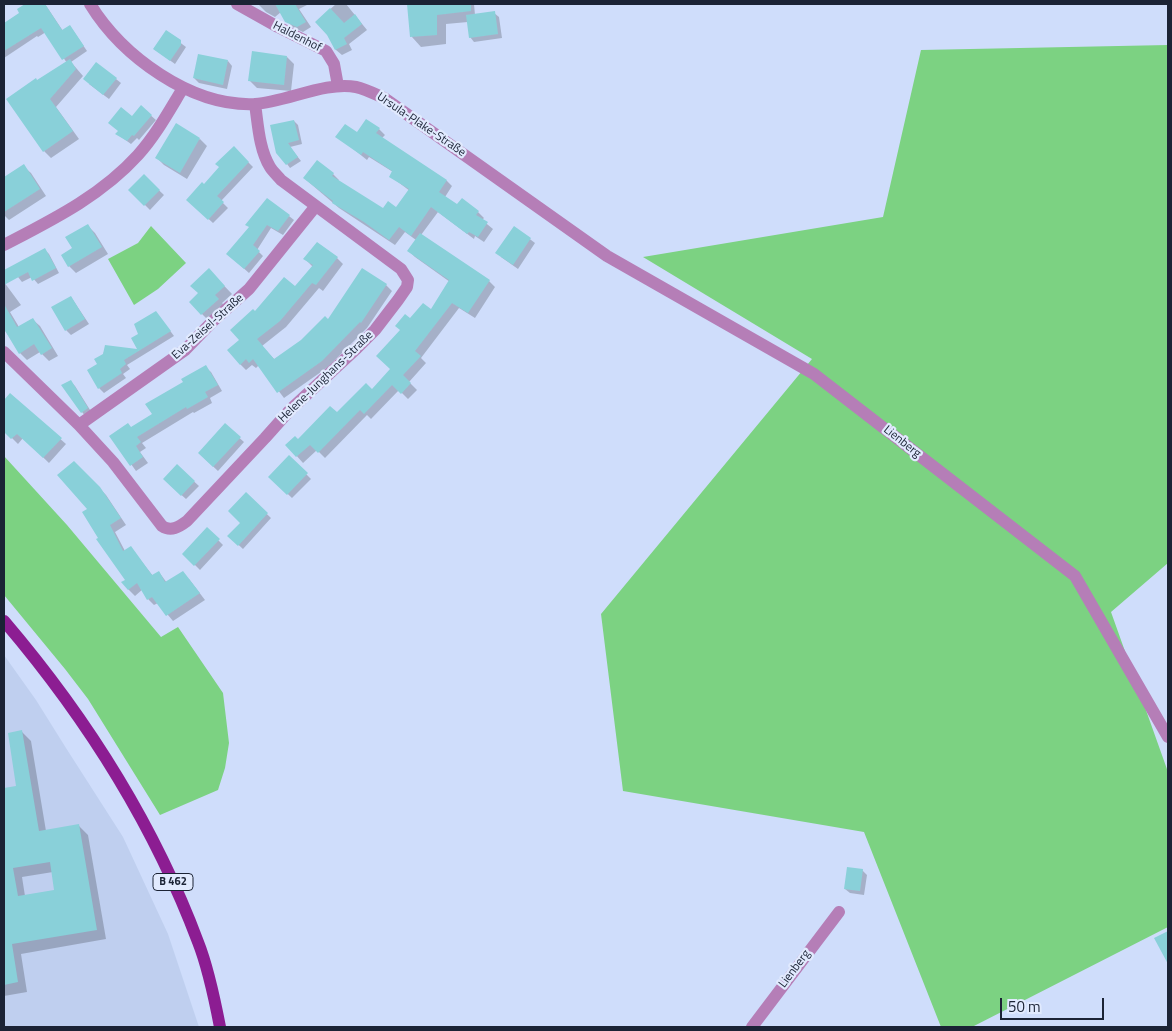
<!DOCTYPE html>
<meta charset="utf-8">
<style>
body{margin:0}
#map{position:relative;width:1172px;height:1031px;overflow:hidden;background:#cfddfb;font-family:"Titillium Web",sans-serif}
canvas{display:block}
.frame{position:absolute;inset:0;border:5px solid #1b2335;pointer-events:none}
.scale{position:absolute;left:1000px;top:998px;width:104px;height:22px;box-sizing:border-box;border:2px solid #1b2335;border-top:0;padding-left:6px;font-size:15px;line-height:18px;white-space:nowrap;color:#1b2335;-webkit-text-stroke:4px #e1eafe;paint-order:stroke}
</style>
<div id="map">
<canvas width="1172" height="1031"></canvas>
<div class="frame"></div>
<div class="scale">50 m</div>
</div>
<script>
const ctx = document.querySelector('canvas').getContext('2d');
ctx.lineJoin = 'round';
function fill(path, color) {
  ctx.fillStyle = color;
  ctx.fill(path, 'evenodd');
}
function trace(path, color, width, dash) {
  ctx.strokeStyle = color;
  ctx.lineWidth = width;
  ctx.lineCap = dash ? 'butt' : 'round';
  ctx.setLineDash(dash || []);
  ctx.stroke(path);
}
function label(font, color, halo, rows, align = 'center') {
  ctx.font = font + ' "Titillium Web",sans-serif';
  ctx.lineWidth = 4.5;
  ctx.setLineDash([]);
  ctx.textBaseline = 'middle';
  ctx.strokeStyle = halo;
  ctx.fillStyle = color;
  for (const [text, x, y, turn = 0] of rows) {
    ctx.save();
    ctx.translate(x, y);
    ctx.rotate((+turn || 0) * Math.PI / 180);
    ctx.textAlign = isNaN(turn) ? turn : align;
    if (halo) ctx.strokeText(text, 0, 0);
    ctx.fillText(text, 0, 0);
    ctx.restore();
  }
}
fill(new Path2D(`
 M4 655 36 700 66 748 123 837 168 934 199 1027H4Z`), '#bfcfef');
fill(new Path2D(`
 M1168 45V563L1111 612 1168 772V927L972 1027H941L864 832 623 791 601 614 812 359 643 257 883 217 921 50Z
 M151 226 186 263 158 289 134 305 108 259 138 243Z
 M4 456 67 525 161 637 178 627 223 693 229 743 225 768 218 790 160 815 88 699 65 669 4 595Z`), '#7cd282');
fill(new Path2D(`
 M27 4H45L63 31 70 26 87 51 71 62 83 76 56 107 79 139 51 158 44 151 37 82 67 63 46 32 38 37 37 36 4 58V24L21 13 18 9Z
 M258 4H309L299 9 311 27 303 32 292 27 281 12 275 17 266 12Z
 M336 4H346L367 30 349 44 352 50 342 55 336 50 328 34 316 22Z
 M409 4H474L475 15 494 13 499 17 502 38 474 42 470 37 468 22 446 24V44L421 47 412 37Z
 M166 32 186 47 175 64 154 49Z
 M287 57 294 64 291 91 257 88 250 81Z
 M228 61 232 66 227 89 199 83 194 78Z
 M116 79 121 83 109 99 89 84Z
 M141 107 156 120 139 140 137 138 131 144 117 134Z
 M294 121 298 125 302 144 290 147 301 161 290 168 276 149Z
 M379 129 385 135 382 138 447 181 452 186 445 197 457 206 462 199 478 212 484 218 482 220 493 229 484 242 475 236 474 239 438 212 421 235 489 281 495 287 475 318 459 308 421 358 426 363 409 382 417 390 408 399 399 390 371 419 367 415 325 458 317 450 303 463 287 445 298 440 372 391 392 370 411 320 431 311 450 282 415 257 409 251 416 240 405 232 395 245 339 208 304 178 333 174 339 180 338 181 383 210 397 209 410 191 390 176 393 172 369 157 367 160 337 136Z
 M200 139 207 146 187 179 164 165 157 158Z
 M234 148 253 167 221 201 228 208 213 223 188 200 204 185 220 167Z
 M23 166 31 173 46 196 9 220 4 215V179Z
 M144 176 164 195 150 210 130 190Z
 M289 216 294 220 283 235 271 228 257 250 263 256 249 273 232 258 250 228Z
 M88 226 95 233 108 254 76 273 69 266 73 249Z
 M514 227 535 243 518 269 501 257Z
 M45 250 49 254 59 273 38 284 32 277 22 282 18 277Z
 M337 258 343 264 323 291 319 288 286 327 262 346 275 360 329 321 386 285 392 291 367 328 328 367 284 398 259 365 256 368 252 365 246 370 240 364 241 340 255 313 295 288 313 267 305 259Z
 M209 270 232 294 222 303 225 306 209 321 190 302 200 293Z
 M4 282 21 305 10 312 19 327 32 319 40 326 58 356 49 361 40 352 27 360 20 353 4 329Z
 M71 297 89 324 71 335 66 330 53 307Z
 M156 312 174 336 127 365 130 369 123 374 126 378 104 393 99 388V364L106 347 139 351 132 339 140 334Z
 M205 367 211 372 222 391 210 398 212 403 194 413 193 412 142 443 146 448 140 452 148 463 136 471 111 436 131 428 153 414 184 382Z
 M70 381 75 386 92 413 86 417 82 412Z
 M10 395 66 444 49 463 23 438 18 444 4 430V401Z
 M225 425 244 442 218 471 204 458Z
 M289 457 311 479 292 498 270 477Z
 M74 462 106 495 126 525 115 532 125 551 131 548 153 576 159 572 167 583 189 579 205 600 173 621 158 603 154 605 148 599 143 589 135 596 129 590 123 583 127 580 99 538Z
 M177 466 199 486 186 499 169 484Z
 M246 494 271 518 243 549 229 536 241 523Z
 M207 529 223 545 200 570 184 554Z
 M22 732 31 741 46 831 79 826 88 835 106 939 21 954 27 992 4 996V789L18 787ZM53 872 56 891 25 896 22 877Z
 M862 870 867 875 864 895 850 893 845 889Z`), '#0003');
fill(new Path2D(`
 M25 4H45L62 30 70 25 84 46 62 60 41 28 4 51V23L19 13 17 9Z
 M275 4H295L306 22 297 27 285 22Z
 M407 4H471V11L437 15V35L410 37Z
 M330 8 344 23 355 14 362 24 344 38 347 44 335 50 327 35 315 22Z
 M495 11 498 34 469 38 466 15Z
 M166 30 181 40V45L170 61 153 49Z
 M252 51 287 56 284 85 248 81Z
 M198 54 228 60 223 85 193 78Z
 M70 59 76 69 50 99 73 131 43 152 6 99 36 78 37 80Z
 M96 62 117 78 103 95 83 79Z
 M141 105 152 115 134 136 132 135 127 141 115 134 118 131 108 123 121 107 132 116Z
 M366 119 380 128 376 133 447 180 439 192 457 204 462 198 479 211 476 215 488 222 478 237 469 232 467 234 431 207 411 236 399 227 389 240 364 222 332 203 333 201 303 178 317 160 334 173 332 176 383 208 388 201 396 207 409 189 389 177 392 171 363 152 361 155 335 137 345 124 357 132Z
 M294 120 299 140 288 143 298 157 286 165 276 153 270 125Z
 M176 123 200 138 180 173 155 158Z
 M234 146 249 162 217 196 224 202 208 220 186 200 202 182 204 184 219 167 215 164Z
 M24 164 40 189 4 212V177Z
 M144 174 160 190 144 206 128 190Z
 M267 198 290 215 278 231 267 225 253 245 260 251 244 269 226 254 249 227 245 225Z
 M88 224 102 247 68 267 61 255 72 248 65 237Z
 M514 226 531 238 513 265 495 253Z
 M420 233 490 280 468 313 452 303 415 351 421 356 403 375 411 383 401 394 392 385 364 414 360 410 318 453 310 445 296 457 285 445 295 436 298 439 330 406 337 412 366 383 372 389 390 369 376 356 400 330 395 326 405 314 410 318 423 303 431 309 449 280 407 251Z
 M317 242 338 257 316 285 312 283 280 321 257 339 274 359 301 340 325 316 328 319 362 268 387 284 361 323 360 322 322 361 277 393 253 359 249 363 246 359 240 365 227 350 239 340 230 330 253 309 255 311 284 277 295 286 313 265 303 259Z
 M45 248 56 268 32 281 28 272 4 285V270Z
 M209 268 225 286 215 295 219 299 201 315 189 302 198 293 190 286Z
 M71 296 85 319 65 331 51 307Z
 M4 304 17 327 33 318 52 348 41 355 34 344 19 354 4 329Z
 M156 311 171 331 124 360 126 364 120 369 122 373 98 389 87 370 97 364 94 359 103 354 105 345 137 349 131 338 138 334 134 324Z
 M206 365 218 385 205 392 208 397 187 409 186 407 137 437 141 442 136 446 143 457 130 466 109 436 128 423 131 427 152 414 145 404 183 382 181 379Z
 M71 380 88 408 81 413 61 385Z
 M10 393 62 438 43 458 17 434 11 439 4 432V400Z
 M225 423 241 437 213 467 198 453Z
 M289 455 308 473 287 495 268 477Z
 M74 461 100 487 121 518 110 525 123 551 131 546 152 575 159 571 165 582 183 571 200 593 166 616 152 597 147 600 137 583 128 590 121 582 125 580 96 539 98 538 82 512 87 509 57 475Z
 M177 464 195 481 181 496 163 479Z
 M246 492 268 513 238 546 227 536 240 523 228 511Z
 M207 527 220 539 194 566 182 554Z
 M22 730 39 831 79 824 97 930 12 944 18 982 4 985V788L16 786 8 733ZM50 862 54 890 18 896 13 868Z
 M847 867 863 869 860 891 844 889Z
 M1168 931V964L1154 938Z`), '#89d0d9');
trace(new Path2D(`
 M90 4C122 56 191 107 255 104 286 102 326 81 356 87 365 89 375 94 384 98L607 256 814 374 1075 576 1168 737
 M237 4 278 27 326 51 334 64 338 86
 M4 245C52 220 101 196 138 155 156 135 169 111 183 88
 M4 352 79 425 113 462 162 526C171 532 179 527 187 521L265 438 290 410 357 348 375 330 398 300 407 287 408 280 401 269 281 180C278 176 273 172 270 167 259 149 258 124 255 104
 M79 425 185 350 213 321 249 289 315 207
 M752 1027 839 912`), '#b57eb7', 12);
trace(new Path2D(`
 M4 621C85 716 154 825 198 942 208 967 215 1001 220 1027`), '#8c1d92', 12);
for (const [x, y, w] of [
 [173,882,40]
]) {
  const box = new Path2D();
  box.roundRect(x - w / 2, y - 8.5, w, 17, 4);
  ctx.fillStyle = '#e1eafe';
  ctx.fill(box);
  trace(box, '#1b2335', 1);
}
label('bold 11px', '#1b2335', null, [
 ["B 462",173,882]
]);
label('12px', '#1b2335', '#e1eafe', [
 ["Haldenhof",297,37,27],
 ["Ursula-Plake-Straße",421,125,34],
 ["Eva-Zeisel-Straße",208,327,-42],
 ["Helene-Junghans-Straße",326,377,-44],
 ["Lienberg",902,442,38],
 ["Lienberg",795,969,-53]
]);
</script>
